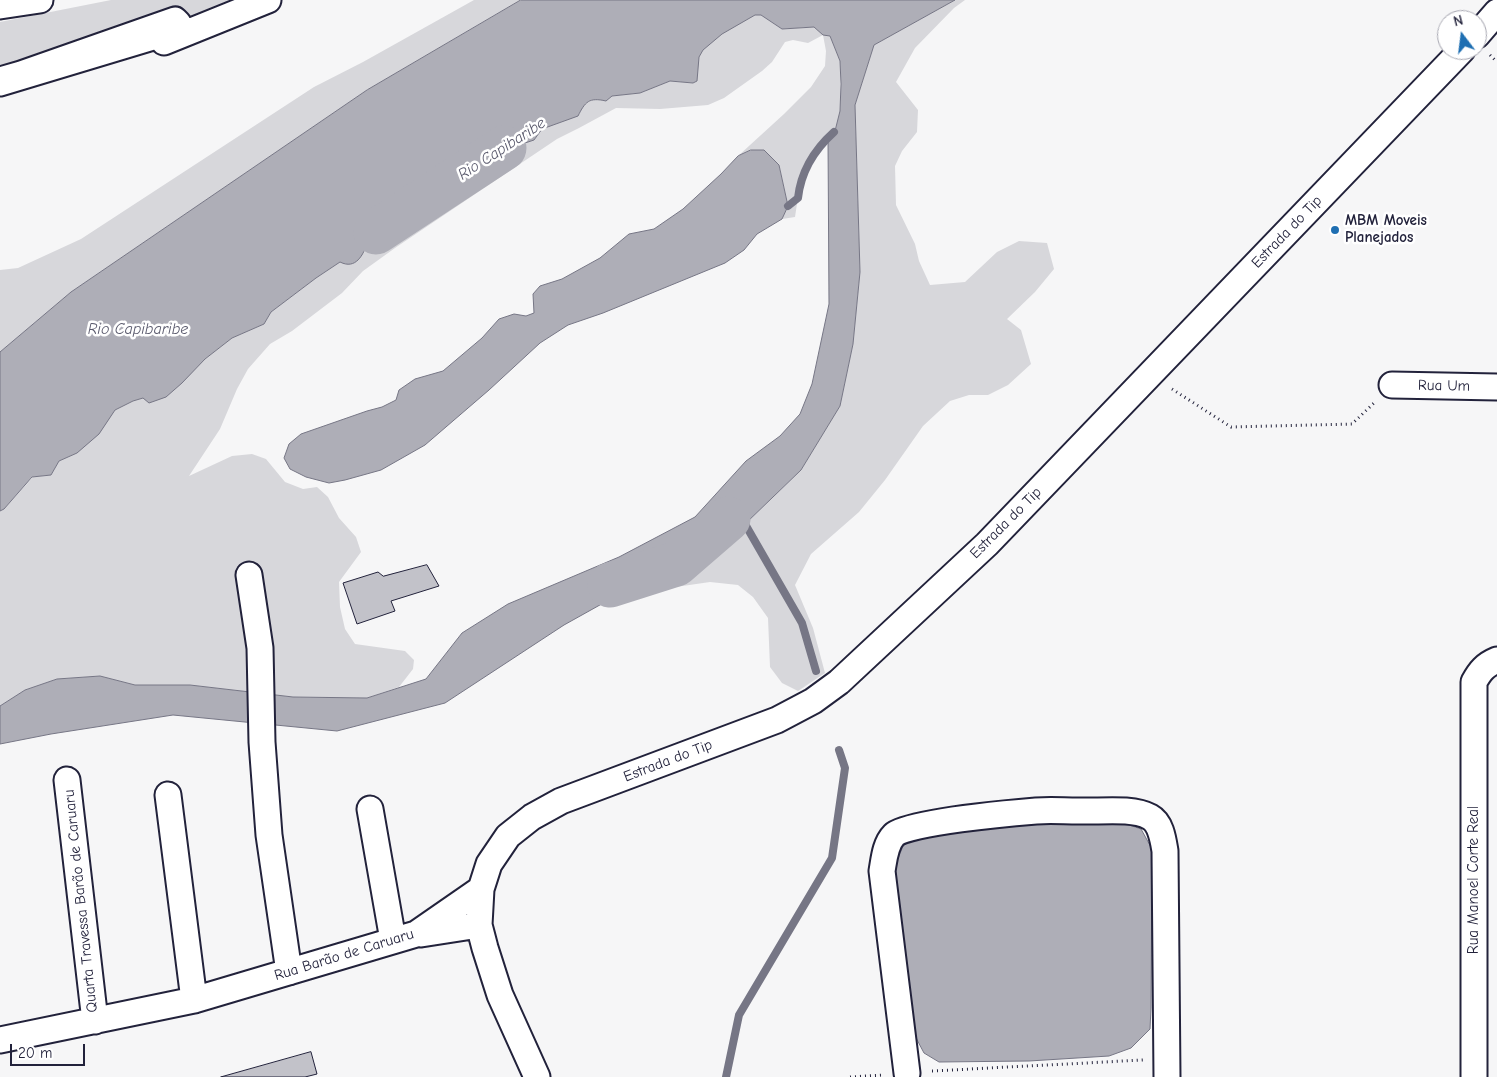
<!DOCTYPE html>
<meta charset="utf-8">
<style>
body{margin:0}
#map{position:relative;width:1497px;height:1077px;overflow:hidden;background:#f6f6f7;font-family:"Comic Neue",sans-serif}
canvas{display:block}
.north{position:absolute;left:1437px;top:10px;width:50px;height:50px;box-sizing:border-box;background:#fff;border:1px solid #a7a7b1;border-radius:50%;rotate:345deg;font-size:14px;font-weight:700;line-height:20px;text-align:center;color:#22223b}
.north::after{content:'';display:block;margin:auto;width:18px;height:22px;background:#1f6fb2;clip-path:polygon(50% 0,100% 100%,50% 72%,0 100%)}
.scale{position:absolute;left:10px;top:1044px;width:75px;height:22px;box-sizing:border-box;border:2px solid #22223b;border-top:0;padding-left:6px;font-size:15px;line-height:18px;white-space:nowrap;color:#22223b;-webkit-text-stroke:4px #fff;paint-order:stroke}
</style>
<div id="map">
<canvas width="1497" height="1077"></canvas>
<div class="north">N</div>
<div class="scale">20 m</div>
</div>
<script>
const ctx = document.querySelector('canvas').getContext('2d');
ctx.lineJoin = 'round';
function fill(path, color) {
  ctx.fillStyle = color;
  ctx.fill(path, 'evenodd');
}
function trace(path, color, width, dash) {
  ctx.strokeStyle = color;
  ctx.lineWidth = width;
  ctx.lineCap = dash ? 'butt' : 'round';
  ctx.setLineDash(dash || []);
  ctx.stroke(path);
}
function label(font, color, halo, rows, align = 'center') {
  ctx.font = font + ' "Comic Neue",sans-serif';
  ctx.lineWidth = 5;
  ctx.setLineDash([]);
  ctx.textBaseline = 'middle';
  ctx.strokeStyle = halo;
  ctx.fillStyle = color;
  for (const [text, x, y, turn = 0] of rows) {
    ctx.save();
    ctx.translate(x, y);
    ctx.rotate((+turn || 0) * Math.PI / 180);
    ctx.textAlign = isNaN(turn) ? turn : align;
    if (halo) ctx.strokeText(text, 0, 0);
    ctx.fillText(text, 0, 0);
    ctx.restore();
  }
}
fill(new Path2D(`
 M111 0H254L0 88V22Z
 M474 0H521L367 90 71 292 0 352V270L18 268 81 239 314 87 363 62Z
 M955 0H965L954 8 915 48 896 82 918 110 917 132 902 151 895 166 896 205 915 244 919 261 930 285 965 282 997 252 1019 241 1047 243 1054 269 1035 292 1007 319 1021 330 1031 364 1008 385 988 395H969L950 401 923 426 885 480 859 512 811 554 795 585 813 628 825 673 798 691 782 683 770 667 768 618 753 597 738 585 710 582 662 589 610 599 745 524 801 470 840 406 853 344 860 272 855 105 874 45Z
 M755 15H761L782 29 814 27 823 34 830 36 840 61V111L835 131 820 147 812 157 800 184 795 217 782 219 788 206 779 164 751 150 738 156 784 114 811 87 825 66 826 51 823 35 808 43 793 40 785 42 772 62 762 71 724 98 708 105 660 109 616 108 579 128 557 139 395 248 363 271 342 293 292 331 270 344 248 369 237 389 220 429 189 476 232 456 252 454 266 459 285 482 303 489 317 487 328 497 339 518 356 537 361 552 339 582 340 607 345 629 355 644 405 651 414 660 413 669 399 687 367 698 293 697 190 685H135L100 676 57 679 25 690 0 706V511L4 509 33 477 51 475 59 461 77 453 115 410 133 401 143 398 205 359 232 338 264 324 271 312 316 278 340 262 364 253 368 242 385 235 394 227 397 232 426 205 433 185 439 179H447L457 186 482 176 493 163 514 154 522 144 534 140 542 129 561 122 584 104 596 99 606 101 612 96 640 93 670 81 693 83 697 81C697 73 697 64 699 57 704 41 740 23 755 15Z`), '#d7d7db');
const water = new Path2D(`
 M521 0H955L874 45 855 105 860 272 853 344 840 406 801 470 745 524 564 625 445 703 337 731 173 715 51 734 0 744V706L25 690 57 679 100 676 135 685H190L293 697 367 698 426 679 462 633 508 604 619 557 695 517 746 461 780 436 800 414 812 384 829 304 828 138 835 131 840 111 841 84 840 61 830 36 823 35 814 27 782 29 761 15H755L722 34 703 50 699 57 697 81 693 83 670 81 640 93 612 96 606 101C589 97 585 102 578 116L542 129 534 140 522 144 505 163H493L482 176 467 187 457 186 447 179C444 179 441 178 439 179 429 184 425 214 414 224 410 228 403 231 397 233L394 227 385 235 368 242C363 255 356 270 340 262L316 278 271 312 264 324 232 338 205 359 182 383 166 397 149 403 143 398 133 401 115 410 99 434 77 453 59 461 51 475 32 477 4 509 0 511V352L71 292 367 90Z
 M751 150H764L779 165 788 206 782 219 757 234 744 250 725 263 603 313 568 325 540 343 489 390 425 445 381 470 345 480 329 483 306 477 290 469 284 458 289 444 301 434 367 411 382 407 396 400 399 390 415 379 443 371 482 338 499 319 514 314 526 316 534 313 533 294 540 286 562 279 600 258 629 234 654 229 683 209 721 174 738 156Z
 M1115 820 1141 829 1152 849 1151 1008 1150 1029 1131 1048 1109 1056 1029 1061 939 1062 924 1053 915 1036 895 866 903 846 920 834 971 828Z`);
fill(water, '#aeaeb7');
trace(water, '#767685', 1);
trace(new Path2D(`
 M788 206 798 198C801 171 814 150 834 132
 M739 518 745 524 802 623 816 671
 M726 1077 739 1015 832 858 845 768 839 750`), '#767685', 8);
trace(new Path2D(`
 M376 232 504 148
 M610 585 676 564 728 519`), '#aeaeb7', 45);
const building = new Path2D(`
 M427 565 439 586 391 601 395 611 357 624 343 583 378 572 383 576Z
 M311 1052 317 1074 305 1077H221Z`);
fill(building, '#c2c2c9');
trace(building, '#22223b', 1);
const minor = new Path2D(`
 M0 6 40 0
 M1477 35 1497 12
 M164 42 268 0
 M0 80 21 74 175 20 178 23V27L176 29 166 33 0 83
 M1392 385 1497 387
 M249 575 260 648 262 742 269 835 289 972
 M67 780 95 1021
 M168 795 194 1000
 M370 809 393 940
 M421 934 479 925
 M0 1040 194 1000 416 934 481 889
 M907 1073 882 871C884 860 885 844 894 835 907 822 1012 813 1036 811 1050 810 1064 811 1078 811 1099 812 1132 807 1150 817 1161 823 1163 839 1165 851L1167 1077
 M537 1077 500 995 485 948 479 925 481 889 489 864 508 836 532 817 561 801 777 720 813 701 839 682 987 544 1462 50
 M1474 1077V682C1480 671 1485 665 1497 660`);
trace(minor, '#22223b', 29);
trace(new Path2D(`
 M1490 55 1497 62
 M1172 389 1231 427 1352 424 1375 402
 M932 1071 1143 1060
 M850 1077 883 1075`), '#22223b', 3, [1, 4]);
trace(minor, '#fff', 25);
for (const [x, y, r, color] of [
 [1335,230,5,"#1f6fb2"]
]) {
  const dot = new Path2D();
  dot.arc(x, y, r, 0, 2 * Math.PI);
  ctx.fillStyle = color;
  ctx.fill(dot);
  trace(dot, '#fff', 2);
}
label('bold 15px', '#22223b', '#fff', [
 ["MBM Moveis",1345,221],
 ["Planejados",1345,238]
], 'left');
label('15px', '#22223b', '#fff', [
 ["Estrada do Tip",1287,232,-46],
 ["Rua Um",1444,386,1],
 ["Estrada do Tip",1006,523,-45],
 ["Estrada do Tip",668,761,-21],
 ["Rua Manoel Corte Real",1474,880,-90],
 ["Quarta Travessa Barão de Caruaru",81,901,-96],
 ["Rua Barão de Caruaru",344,955,-17]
]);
label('italic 16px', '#5a5a6d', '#fff', [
 ["Rio Capibaribe",502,149,-33],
 ["Rio Capibaribe",138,329]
]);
</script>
